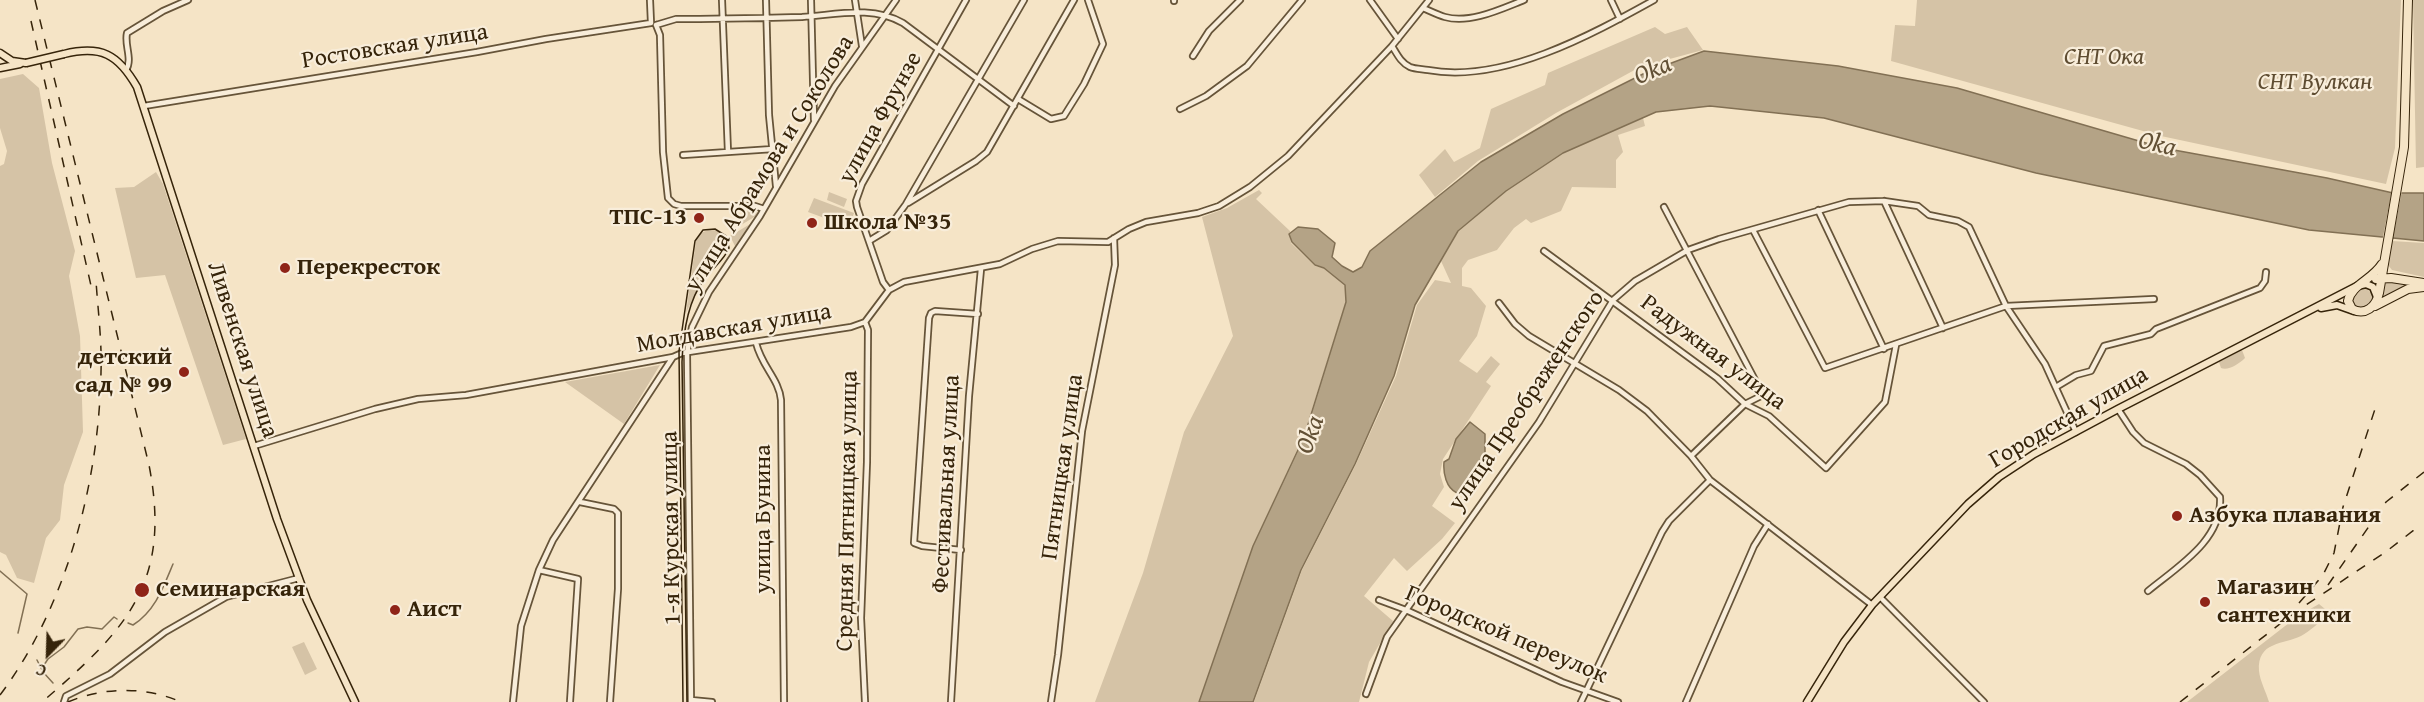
<!DOCTYPE html>
<meta charset="utf-8">
<style>
body{margin:0}
#map{position:relative;width:2424px;height:702px;overflow:hidden;background:#f5e4c6;font-family:"Gentium Book Plus",serif}
canvas{display:block}
.north{position:absolute;left:18px;top:624px;width:60px;height:60px;-webkit-text-stroke:4px #f8edda;paint-order:stroke;rotate:203deg;font-size:16px;font-weight:700;line-height:24px;text-align:center;color:#36240a}
.north::after{content:'';display:block;margin:auto;width:21px;height:27px;background:#36240a;clip-path:polygon(50% 0,100% 100%,50% 72%,0 100%)}
</style>
<div id="map">
<canvas width="2424" height="702"></canvas>
<div class="north">С</div>
</div>
<script>
const ctx = document.querySelector('canvas').getContext('2d');
ctx.lineJoin = 'round';
function fill(path, color) {
  ctx.fillStyle = color;
  ctx.fill(path, 'evenodd');
}
function trace(path, color, width, dash) {
  ctx.strokeStyle = color;
  ctx.lineWidth = width;
  ctx.lineCap = dash ? 'butt' : 'round';
  ctx.setLineDash(dash || []);
  ctx.stroke(path);
}
function label(font, color, halo, rows, align = 'center') {
  ctx.font = font + ' "Gentium Book Plus",serif';
  ctx.lineWidth = 4.5;
  ctx.setLineDash([]);
  ctx.textBaseline = 'middle';
  ctx.strokeStyle = halo;
  ctx.fillStyle = color;
  for (const [text, x, y, turn = 0] of rows) {
    ctx.save();
    ctx.translate(x, y);
    ctx.rotate((+turn || 0) * Math.PI / 180);
    ctx.textAlign = isNaN(turn) ? turn : align;
    if (halo) ctx.strokeText(text, 0, 0);
    ctx.fillText(text, 0, 0);
    ctx.restore();
  }
}
fill(new Path2D(`
 M1917 0H2401L2395 148 2386 184 2161 136 1891 61 1895 25 1915 26Z
 M2413 0H2424V167L2416 168Z
 M1655 27 1665 34 1687 27 1703 50 1640 67 1556 113 1478 161 1435 197 1419 175 1445 149 1454 162 1480 148 1491 109 1545 85 1548 73Z
 M23 74 39 88 52 163 75 251 69 276 80 336 83 432 64 485 60 520 46 538 34 583 17 578 6 555 0 552V166L4 164 7 151 0 128V79Z
 M1643 118 1645 126 1618 135 1623 152 1616 160V188L1572 187 1561 211 1531 223 1526 219 1514 228 1497 250 1468 260 1462 268V286L1471 288 1486 306 1477 336 1459 361 1477 373 1491 356 1500 364 1486 382 1491 386 1443 459 1440 474 1444 487 1432 506 1455 523 1442 539 1407 571 1394 558 1364 596 1393 621 1369 662 1359 702H1254L1302 570 1356 464 1396 376 1417 305 1435 280 1451 283 1441 261 1458 232 1506 191 1563 153Z
 M156 172 163 184 246 439 223 445 165 275 136 278 115 188 134 187Z
 M1259 190 1262 193 1256 199 1290 231 1291 243 1315 266 1324 268 1345 285 1346 302 1303 437 1253 546 1199 702H1095L1143 573 1184 432 1233 336 1202 217 1227 208Z
 M829 192 847 199 844 207 827 200Z
 M814 198 854 213 849 227 808 212Z
 M754 208 757 210 756 216 741 225 743 210Z
 M752 223 736 248 730 236Z
 M708 230C720 229 728 235 728 248L701 282 686 313 696 241 701 233Z
 M2392 241 2424 243V277L2392 270 2388 265Z
 M2387 282 2407 284 2408 285 2383 300 2381 298 2383 284Z
 M2365 288 2374 295 2373 303 2363 309 2355 308 2351 298 2358 289Z
 M2242 350 2245 358C2239 364 2228 371 2221 368L2219 362Z
 M660 365 624 424 565 382Z
 M2319 604 2325 609 2326 616C2319 623 2310 631 2301 636 2283 645 2257 641 2259 671 2260 681 2266 692 2269 702H2187L2298 616Z
 M304 642 317 669 305 675 292 647Z`), '#d5c3a6');
const water = new Path2D(`
 M1704 51 1838 66 1957 88 2163 148 2327 178 2393 193H2424V241L2309 230 2036 173 1824 118 1710 106 1656 112 1563 153 1506 191 1458 231 1415 305 1394 376 1355 464 1301 570 1253 702H1199L1253 546 1304 437 1346 302 1345 285 1324 268 1315 265 1292 242 1289 234 1298 227 1318 229 1335 243 1332 257 1342 266 1353 272 1362 267 1370 251 1481 162 1563 114 1647 72Z
 M1470 422 1485 434V460L1479 473 1471 475 1463 490 1457 493C1446 488 1443 473 1444 462L1449 459 1456 439Z`);
fill(water, '#b4a386');
trace(water, '#827054', 1.5);
fill(new Path2D(`
 M2392 190H2402L2392 243 2382 242Z`), '#f5e4c6');
trace(new Path2D(`
 M0 571 27 594 18 633
 M128 623 133 625C155 611 163 588 173 564
 M37 660 43 672 53 683
 M42 668 48 659 64 647 78 629 87 627 102 629 114 617 117 619`), '#827054', 1.5);
const minor = new Path2D(`
 M650 0 651 23
 M722 0 728 152
 M766 0 769 115 776 186
 M811 0 814 120
 M855 0 862 46
 M1370 0 1398 39
 M1611 0 1620 19
 M1174 1V0
 M1423 8C1430 11 1438 15 1445 17 1470 24 1501 9 1524 0
 M656 25 676 19C718 19 760 18 802 17 836 15 871 5 903 23L1014 106
 M656 25 660 35 663 152 668 198 674 204 681 206H755L764 209
 M1392 46C1397 54 1401 63 1410 67 1415 69 1422 69 1428 70 1502 84 1591 35 1654 0
 M1193 56 1209 31 1240 0
 M126 70C133 59 124 45 127 33L163 11 188 0
 M1018 99 1051 119 1064 116 1084 84 1103 44 1088 0
 M144 106 477 52 546 39 651 23
 M1180 109 1206 96 1247 66 1302 0
 M683 155 773 149
 M1884 201 1943 328
 M908 203 976 161 987 152 1074 0
 M1664 207 1763 395 1745 404 1691 456
 M1818 210 1884 349
 M1753 230 1825 368 2006 306 2154 299
 M869 241 887 230 906 204 1024 0
 M1544 251 1717 378 1745 404 1769 416 1826 468 1885 402 1896 345
 M889 290 883 282 857 207 856 201 862 184 966 0
 M1499 303 1515 324 1529 336 1619 390 1647 411 1691 456 1710 480 1872 605
 M865 322 868 330 867 462 861 618 865 702
 M756 343C762 367 779 379 781 400L784 702
 M2056 387 2076 375 2091 371 2104 346 2151 334 2156 329 2260 288 2265 281 2266 272
 M2118 409 2133 432 2144 443 2186 464 2200 475 2220 497C2223 540 2177 567 2148 591
 M254 446 375 409 418 399 466 395 673 357 682 353 851 327 865 322 889 290 904 282 1000 264 1032 249 1058 241 1108 242 1129 229 1146 222 1198 213 1219 206 1250 187 1288 156 1392 46 1429 0
 M580 502 614 509 618 513V589L610 702
 M961 550 922 546 914 543 929 318 931 313 935 311 978 314
 M539 570 578 579 570 702
 M1880 597 1984 702
 M1379 600 1406 610 1562 682 1618 702
 M1366 694 1387 637 1539 422 1613 300 1635 281 1688 250 1719 239 1849 202 1884 201 1918 206 1929 215 1958 221 1969 227 2006 306 2045 364 2076 432
 M691 700 712 702
 M64 702 66 696 110 674 165 632 226 597 299 578
 M513 702 521 626 539 570 553 540 673 357
 M691 702 687 353 692 327 709 292 760 216 835 86 896 0
 M951 702 969 396 981 269
 M1051 702 1058 655 1082 431 1115 265 1114 238
 M1581 702 1662 532 1669 521 1710 480
 M1686 702 1754 546 1768 524`);
const major = new Path2D(`
 M0 53 12 61 26 63
 M64 54C101 45 118 54 137 87L277 519 307 600 355 702
 M0 68 20 64
 M2321 308 2337 305 2354 311
 M1807 702 1844 642 1872 605 1968 504 1999 477 2034 454 2118 409 2357 286 2366 284 2373 287 2377 297`);
const highway = new Path2D(`
 M2382 264C2372 280 2351 285 2348 301L2352 309C2365 316 2376 307 2379 293L2404 147 2408 0
 M2376 279 2391 278 2424 283
 M2375 306 2408 289 2424 287`);
trace(minor, '#665439', 8);
trace(major, '#36240a', 9);
trace(highway, '#36240a', 10);
trace(minor, '#f8edda', 4.5);
trace(major, '#f5e4c6', 6);
trace(highway, '#f5e4c6', 8);
trace(new Path2D(`
 M683 702 679 351 695 241 703 230 715 229 726 236 729 248C724 261 711 269 703 281 687 303 683 335 682 362L687 702`), '#36240a', 1.5);
trace(new Path2D(`
 M35 0 149 465C172 583 127 629 42 702
 M31 21 92 290
 M2328 585 2386 502 2424 472
 M2299 603 2323 575 2334 553 2343 507 2375 409
 M0 695C67 606 99 482 101 372 102 341 98 311 96 281
 M68 702C103 687 145 686 181 702
 M2180 702 2294 613 2387 551 2419 526`), '#36240a', 1.5, [10, 10]);
const majorBridge = new Path2D(`
 M26 63 64 54`);
trace(majorBridge, '#36240a', 9, []);
trace(majorBridge, '#f5e4c6', 6);
for (const [x, y, r, color] of [
 [699,218,6,"#8f2418"],
 [812,223,6,"#8f2418"],
 [285,268,6,"#8f2418"],
 [184,372,6,"#8f2418"],
 [2177,516,6,"#8f2418"],
 [142,590,8,"#8f2418"],
 [2205,602,6,"#8f2418"],
 [395,610,6,"#8f2418"]
]) {
  const dot = new Path2D();
  dot.arc(x, y, r, 0, 2 * Math.PI);
  ctx.fillStyle = color;
  ctx.fill(dot);
  trace(dot, '#f8edda', 2);
}
label('24px', '#36240a', '#f8edda', [
 ["Ростовская улица",395,47,-9],
 ["улица Фрунзе",881,118,-61],
 ["улица Абрамова и Соколова",770,164,-58],
 ["Молдавская улица",734,329,-10],
 ["Ливенская улица",242,350,72],
 ["Радужная улица",1713,353,37],
 ["улица Преображенского",1527,401,-56],
 ["Городская улица",2069,418,-30],
 ["Пятницкая улица",1063,467,-82],
 ["Фестивальная улица",947,484,-87],
 ["Средняя Пятницкая улица",848,511,-89],
 ["улица Бунина",764,519,-90],
 ["1-я Курская улица",672,528,-91],
 ["Городской переулок",1506,635,23]
]);
label('italic 24px', '#5e4c31', '#f8edda', [
 ["СНТ Ока",2104,58],
 ["СНТ Вулкан",2315,83]
]);
label('bold 24px', '#36240a', '#f8edda', [
 ["ТПС-13",687,218,"right"],
 ["Школа №35",824,223],
 ["Перекресток",297,268],
 ["детский",172,358,"right"],
 ["сад № 99",172,386,"right"],
 ["Азбука плавания",2189,516],
 ["Магазин",2217,588],
 ["сантехники",2217,616],
 ["Семинарская",156,590],
 ["Аист",407,610]
], 'left');
label('italic 26px', '#625035', '#f8edda', [
 ["Oka",1653,71,-23],
 ["Oka",2157,145,13],
 ["Oka",1311,435,-70]
]);
</script>
